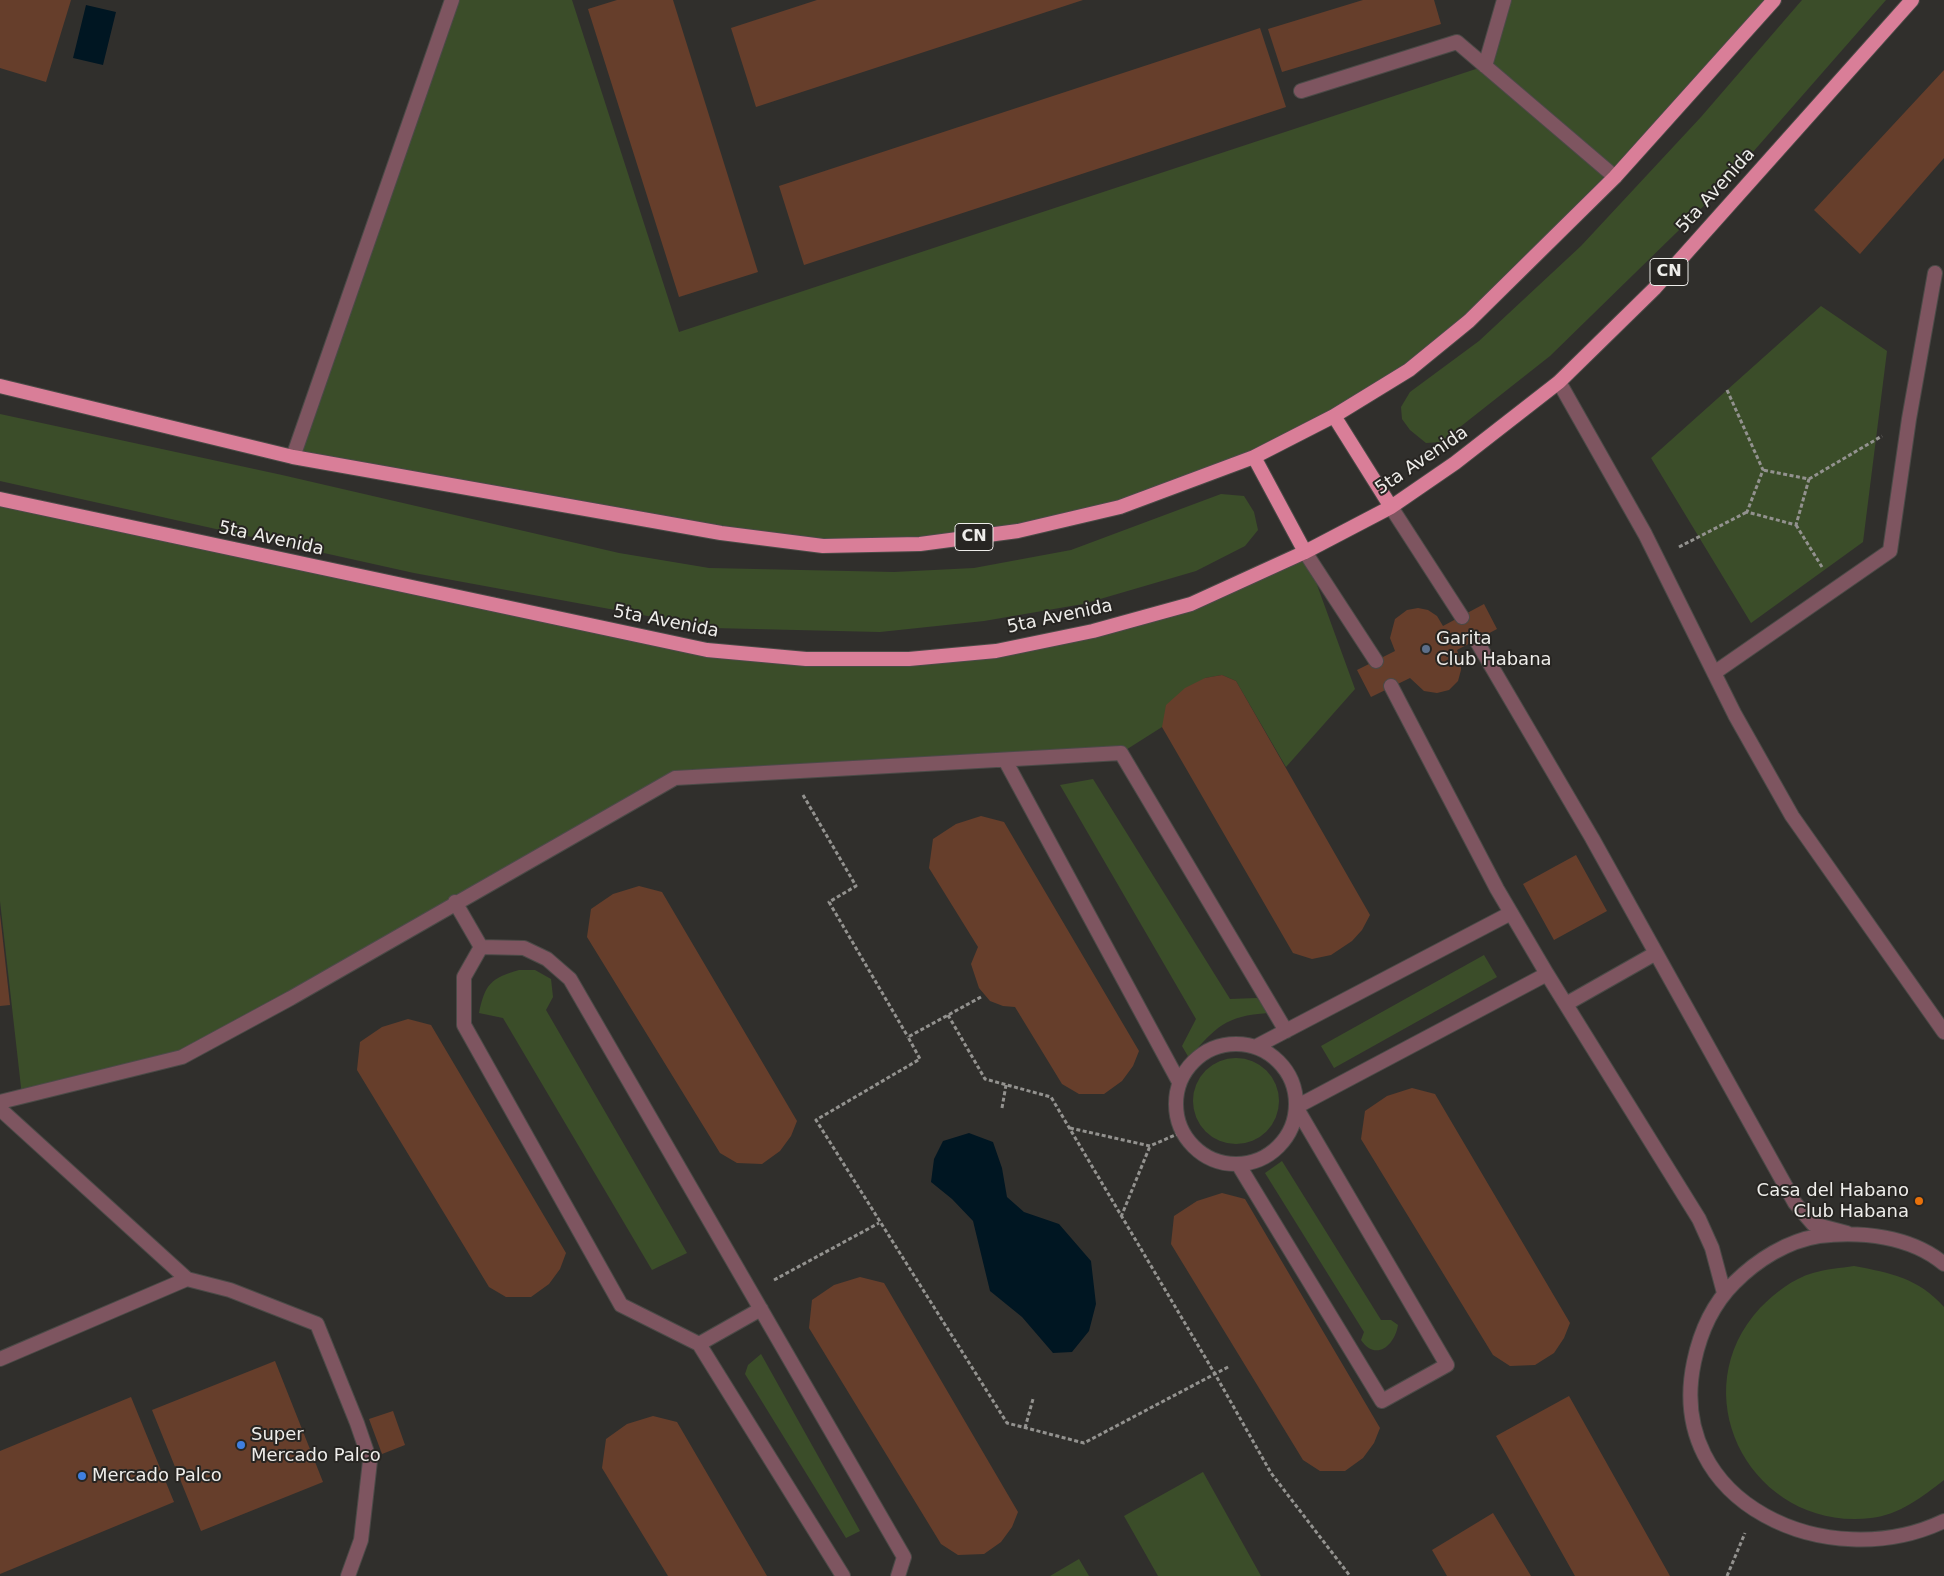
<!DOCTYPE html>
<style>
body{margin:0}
canvas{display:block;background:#302f2c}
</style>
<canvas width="1944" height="1576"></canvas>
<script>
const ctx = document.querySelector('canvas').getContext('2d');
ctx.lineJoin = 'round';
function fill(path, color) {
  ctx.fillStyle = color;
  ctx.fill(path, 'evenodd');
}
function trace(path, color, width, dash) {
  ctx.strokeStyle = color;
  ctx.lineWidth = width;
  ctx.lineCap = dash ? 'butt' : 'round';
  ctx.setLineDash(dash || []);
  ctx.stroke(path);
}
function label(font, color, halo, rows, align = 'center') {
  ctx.font = font + ' "DejaVu Sans",sans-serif';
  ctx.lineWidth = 4;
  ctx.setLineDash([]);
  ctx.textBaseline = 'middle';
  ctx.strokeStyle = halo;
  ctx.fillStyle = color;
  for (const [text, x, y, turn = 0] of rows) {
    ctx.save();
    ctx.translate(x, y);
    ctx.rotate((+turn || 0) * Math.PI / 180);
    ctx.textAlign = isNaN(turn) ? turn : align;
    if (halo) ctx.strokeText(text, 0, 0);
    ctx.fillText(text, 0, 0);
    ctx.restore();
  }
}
fill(new Path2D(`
 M452 0H572L679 332 1485 66 1504 0H1774L1615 177 1409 370 1334 416 1120 507 920 544 721 533 293 457Z
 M1802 0H1886L1717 193 1550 356 1441 442 1426 443 1410 430 1402 419 1401 407 1410 392 1479 341 1581 246 1701 117Z
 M1821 306 1887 351 1863 542 1751 623 1651 458Z
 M0 414 282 475 619 553 709 568 894 572 974 568 1071 550 1221 494 1244 496 1254 512 1258 530 1245 546 1196 571 1083 604 984 621 880 632 713 628 414 573 0 481Z
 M0 500 707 650 909 659 1093 631 1191 604 1305 552 1355 689 1286 767 1236 681 1222 675 1205 678 1162 727 1121 753 675 778 182 1057 22 1096 0 901Z
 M1093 779 1230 999 1257 998 1268 1013C1225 1016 1216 1027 1189 1058L1182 1046 1196 1019 1060 785Z
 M1484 955 1497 977 1334 1068 1321 1046Z
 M519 970H535L551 979 553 997 546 1010 687 1253 652 1270 503 1018 479 1013C485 984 491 978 519 970Z
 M1193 1101a43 43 0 1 1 86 0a43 43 0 1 1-86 0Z
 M1282 1161 1381 1320H1391L1398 1325C1395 1345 1376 1362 1361 1340L1364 1332 1265 1173Z
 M1854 1266C1891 1273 1918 1278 1944 1307V1480C1922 1497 1899 1515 1871 1518 1754 1532 1679 1396 1760 1308 1775 1293 1792 1279 1813 1273 1826 1269 1841 1268 1854 1266Z
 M761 1354 860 1531 846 1538 745 1374 748 1365Z
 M1203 1472 1261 1576H1158L1124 1516Z
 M1079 1559 1089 1576H1050Z`), '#3b4d29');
fill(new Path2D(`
 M86 5 116 12 103 65 73 58Z
 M969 1133 993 1142 1002 1168 1007 1197 1024 1212 1059 1224 1091 1261 1096 1304 1089 1331 1072 1352 1053 1353 1022 1317 990 1291 973 1221 952 1199 931 1182 934 1159 943 1141Z`), '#001622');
fill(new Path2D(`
 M0 0H71L46 82 0 68Z
 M617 0H673L758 272 679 297 588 9Z
 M817 0H1083L756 107 731 28Z
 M1363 0H1434L1441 24 1282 72 1268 29Z
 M1260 28 1286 107 804 265 779 186Z
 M1944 70V158L1860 254 1814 210Z
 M1484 604 1497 629 1457 650 1461 662V670L1458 681 1449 690 1437 693 1424 691 1410 678 1371 697 1357 670 1395 651 1390 638 1395 619 1407 610 1418 608 1428 610 1437 616 1443 626Z
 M1222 675 1236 681 1370 915 1362 930 1352 941 1331 955 1312 959 1293 953 1162 727 1166 705 1185 688 1205 678Z
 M981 816 1004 822 1139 1051 1133 1066 1122 1081 1104 1094H1079L1062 1084 1015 1007 1003 1006 990 1001 979 988 971 964 978 947 929 868 933 839 956 824Z
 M1576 855 1607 911 1554 940 1523 884Z
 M639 886 662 892 797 1121 791 1136 780 1151 762 1164 737 1163 720 1153 587 937 591 909 613 894Z
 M0 914 10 1005 0 1006Z
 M408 1019 431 1025 566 1253 560 1269 549 1284 531 1297H506L489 1287 357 1070 360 1042 382 1027Z
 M1412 1088 1435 1094 1570 1323 1564 1338 1554 1353 1535 1365 1510 1366 1493 1355 1361 1139 1365 1111 1387 1096Z
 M1222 1193 1245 1199 1380 1428 1374 1443 1363 1458 1345 1471H1320L1303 1460 1171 1244 1174 1216 1197 1201Z
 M860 1277 884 1283 1018 1512 1012 1527 1001 1542 984 1554 958 1555 941 1544 809 1328 812 1300 834 1285Z
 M275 1361 323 1482 201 1531 152 1410Z
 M1569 1396 1670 1576H1575L1496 1436Z
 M131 1397 174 1502 0 1574V1451Z
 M393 1411 405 1445 382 1454 369 1419Z
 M653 1416 677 1422 767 1576H668L602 1468 606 1439 627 1424Z
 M1493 1513 1531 1576H1447L1432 1550Z`), '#663e2b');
const service = new Path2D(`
 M1485 66 1504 0
 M1301 91 1457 42 1615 177
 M1559 382 1645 534 1735 715 1792 816 1944 1032
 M293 457 452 0
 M1391 507 1462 617
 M1305 552 1376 661
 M1476 640 1592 838 1795 1203 1813 1224 1847 1233
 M1714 673 1890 551 1909 419 1935 273
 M1391 686 1497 889 1547 974 1699 1219 1712 1248 1724 1293
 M1005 760 1179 1082
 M455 902 481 947
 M481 947 524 948 547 959 570 979 904 1557 898 1576
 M481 947 464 977V1025L621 1305 699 1344 843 1576
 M1566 1004 1656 953
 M1176 1104a60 60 0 1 1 120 0a60 60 0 1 1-120 0Z
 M1255 1047 1511 913
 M0 1102 182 1057 291 998 675 778 1121 753 1286 1031
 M0 1109 187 1279 0 1359
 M1238 1164 1382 1401 1447 1365 1296 1107 1547 974
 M1944 1264C1911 1236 1861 1231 1819 1236 1787 1241 1757 1260 1734 1283 1713 1304 1700 1333 1694 1362 1664 1504 1829 1576 1944 1521
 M187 1279 230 1290 317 1324 357 1423 370 1461 361 1540 348 1576
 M699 1344 761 1309`);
const trunk = new Path2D(`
 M0 386 293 457 721 533 823 546 920 544 1018 531 1120 507 1254 457 1334 416 1409 370 1469 321 1615 177 1774 0
 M1334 416 1391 507
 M1254 457 1305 552
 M0 499 707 650 806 659H909L996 651 1093 631 1191 604 1305 552 1391 507 1455 463 1559 382 1654 289 1912 0`);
trace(service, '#4b4a47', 16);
trace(trunk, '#4b4a47', 16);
trace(new Path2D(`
 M1727 390 1763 470 1747 512 1796 525 1809 479 1763 470
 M1809 479 1882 436
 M1796 525 1822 567
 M1679 547 1747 512
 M803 795 856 886 829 902 908 1037
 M981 997 908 1037 920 1059 816 1120 1007 1423 1084 1443 1230 1366
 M948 1015 985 1079 1051 1097 1215 1374 1271 1473 1350 1576
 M1002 1108 1006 1085
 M1070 1128 1150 1146 1182 1132
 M1121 1217 1150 1146
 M774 1280 879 1223
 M1025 1428 1033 1399
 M1727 1576 1745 1533`), '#93928f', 3, [4, 2.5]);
trace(service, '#7e5560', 14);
trace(trunk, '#d97e98', 14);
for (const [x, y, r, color] of [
 [1426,649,5,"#5c6f8a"],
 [1919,1201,5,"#e8710a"],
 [241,1445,5,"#3f7fe0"],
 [82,1476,5,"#3f7fe0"]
]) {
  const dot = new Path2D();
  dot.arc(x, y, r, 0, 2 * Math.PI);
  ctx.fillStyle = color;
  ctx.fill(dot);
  trace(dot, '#272522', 2);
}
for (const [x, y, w] of [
 [1669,272,38],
 [974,537,38]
]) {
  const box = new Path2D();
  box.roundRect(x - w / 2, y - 13.5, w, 27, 4);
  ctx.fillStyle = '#272522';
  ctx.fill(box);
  trace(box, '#eeedea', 1);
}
label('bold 16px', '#eeedea', null, [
 ["CN",1669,272],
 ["CN",974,537]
]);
label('18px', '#eeedea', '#272522', [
 ["5ta Avenida",1716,191,-48],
 ["5ta Avenida",1422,461,-34],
 ["5ta Avenida",271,539,12],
 ["5ta Avenida",1060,617,-12],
 ["5ta Avenida",666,622,11]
]);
label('18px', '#eeedea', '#272522', [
 ["Garita",1436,639],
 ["Club Habana",1436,660],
 ["Casa del Habano",1909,1191,"right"],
 ["Club Habana",1909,1212,"right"],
 ["Super",251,1435],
 ["Mercado Palco",251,1456],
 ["Mercado Palco",92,1476]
], 'left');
</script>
